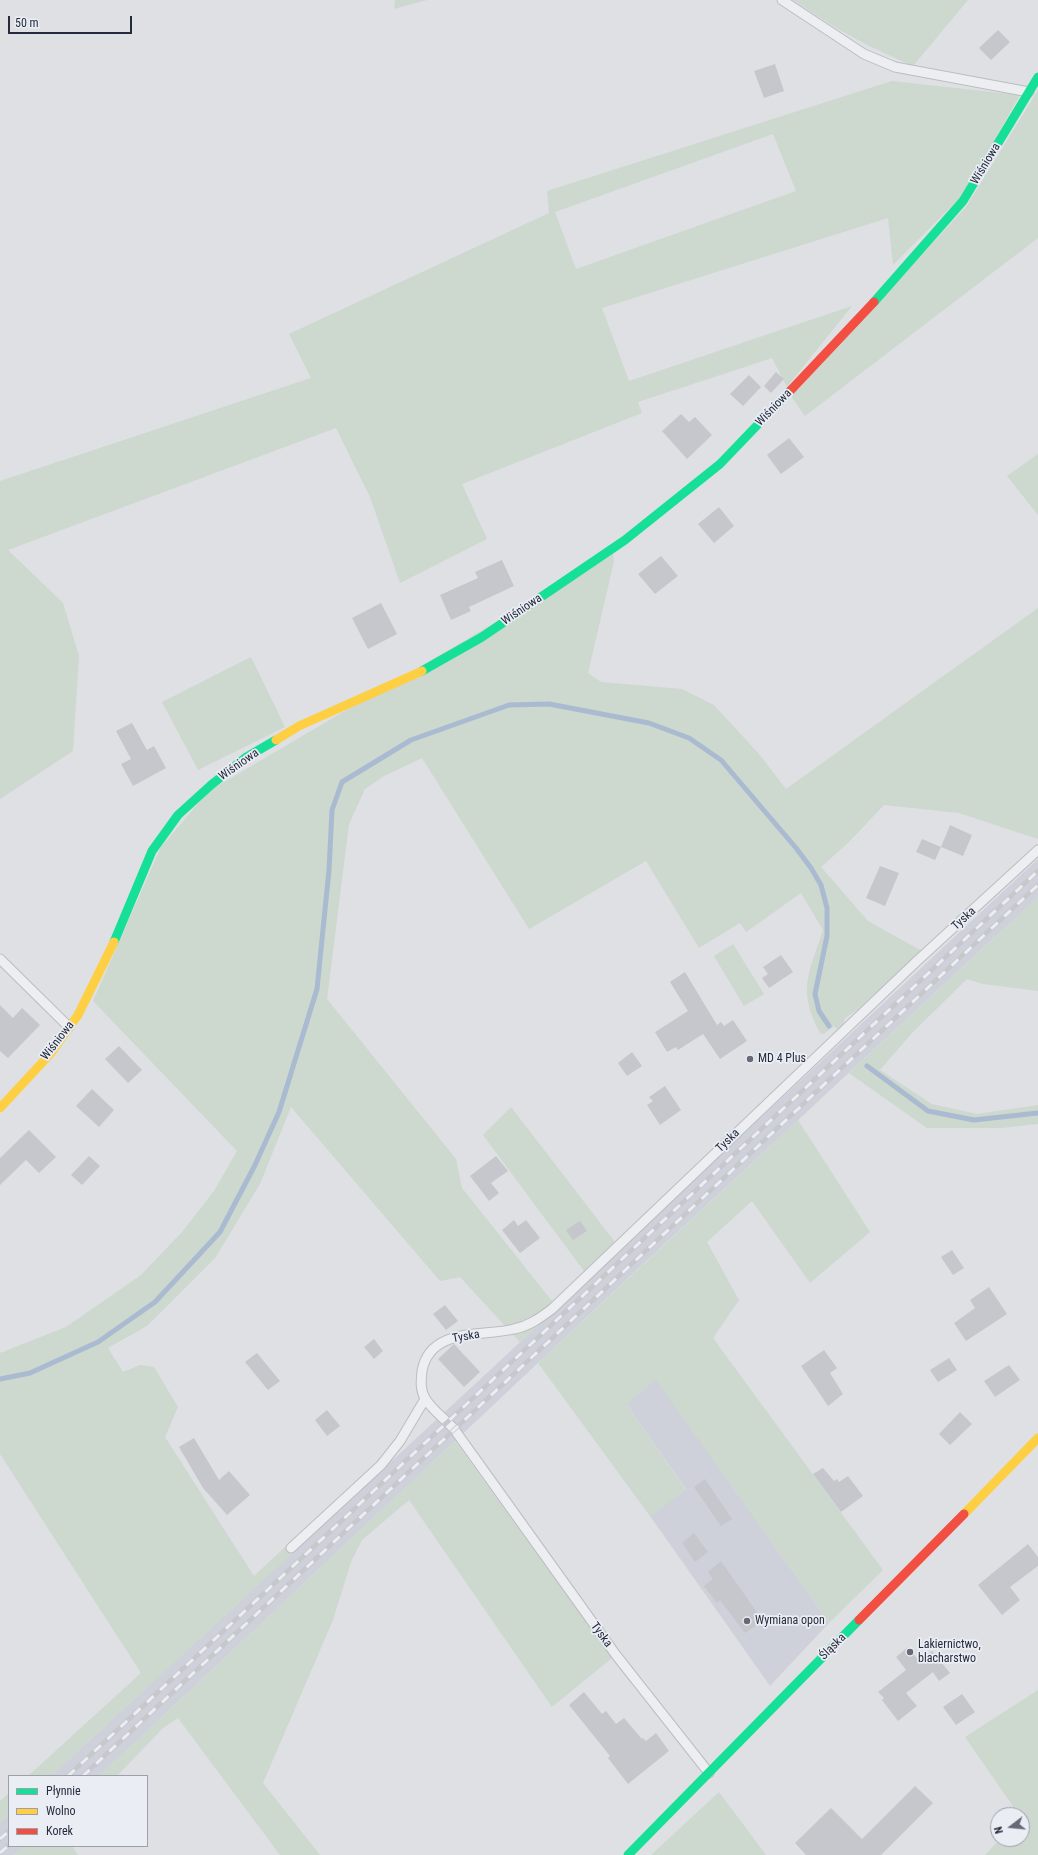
<!DOCTYPE html>
<meta charset="utf-8">
<style>
body{margin:0}
#map{position:relative;width:1038px;height:1855px;overflow:hidden;background:#dee0e4;font-family:"Roboto Condensed",sans-serif}
canvas{display:block}
.legend{position:absolute;left:8px;top:1775px;width:140px;height:72px;box-sizing:border-box;background:#eaeef4;border:1px solid #9ba0ab;margin:0;padding:5px 7px;list-style:none;font-size:12px;color:#252b3d}
.legend li{display:flex;align-items:center;gap:8px;height:20px}
.legend b{width:20px;border:1px solid #9ba0ab}
.north{position:absolute;left:990px;top:1807px;width:40px;height:40px;box-sizing:border-box;background:#eaeef4;border:1px solid #9ba0ab;border-radius:50%;rotate:254deg;font-size:11px;font-weight:700;line-height:16px;text-align:center;color:#252b3d}
.north::after{content:'';display:block;margin:auto;width:14px;height:18px;background:#666a77;clip-path:polygon(50% 0,100% 100%,50% 72%,0 100%)}
.scale{position:absolute;left:8px;top:16px;width:124px;height:18px;box-sizing:border-box;border:2px solid #252b3d;border-top:0;padding-left:5px;font-size:12px;line-height:14px;white-space:nowrap;color:#252b3d;-webkit-text-stroke:3px #eaeef4;paint-order:stroke}
</style>
<div id="map">
<canvas width="1038" height="1855"></canvas>
<ul class="legend">
<li><b style="height:5px;background:#16e098"></b>Płynnie</li>
<li><b style="height:5px;background:#ffcf43"></b>Wolno</li>
<li><b style="height:5px;background:#f24e42"></b>Korek</li>
</ul>
<div class="north">N</div>
<div class="scale">50 m</div>
</div>
<script>
const ctx = document.querySelector('canvas').getContext('2d');
ctx.lineJoin = 'round';
function fill(path, color) {
  ctx.fillStyle = color;
  ctx.fill(path, 'evenodd');
}
function trace(path, color, width, dash) {
  ctx.strokeStyle = color;
  ctx.lineWidth = width;
  ctx.lineCap = dash ? 'butt' : 'round';
  ctx.setLineDash(dash || []);
  ctx.stroke(path);
}
function label(font, color, halo, rows, align = 'center') {
  ctx.font = font + ' "Roboto Condensed",sans-serif';
  ctx.lineWidth = 3.5;
  ctx.setLineDash([]);
  ctx.textBaseline = 'middle';
  ctx.strokeStyle = halo;
  ctx.fillStyle = color;
  for (const [text, x, y, turn = 0] of rows) {
    ctx.save();
    ctx.translate(x, y);
    ctx.rotate((+turn || 0) * Math.PI / 180);
    ctx.textAlign = isNaN(turn) ? turn : align;
    if (halo) ctx.strokeText(text, 0, 0);
    ctx.fillText(text, 0, 0);
    ctx.restore();
  }
}
fill(new Path2D(`
 M1038 859V897L641 1266 99 1776H51L488 1372Z
 M656 1379 829 1623 770 1686 650 1516 686 1489 626 1404Z
 M9 1815V1846H24L14 1855H0V1823Z`), '#ced1d9');
fill(new Path2D(`
 M395 0H427L394 9Z
 M793 0H968L913 66 871 47 838 29Z
 M892 81 1020 95 963 195 893 265 888 218 602 308 629 381 852 306 787 387 772 358 638 402 642 413 462 484 487 539 400 583 370 497 336 428 8 550 63 603 79 656 73 751 0 799V481L311 378 289 334 549 213 547 191ZM773 134 796 191 576 269 555 212Z
 M1038 90V238L805 416 791 396 966 207Z
 M1038 454V515L1007 476Z
 M613 553 614 561 588 673 601 682 682 689 714 705 759 754 786 789 1038 608V839L959 813 884 805 848 843 821 867 868 921 922 951 857 1010 845 1018 843 1024 837 1029 834 1026 824 1034 820 1033C797 990 809 973 823 930L801 893 746 932 740 923 699 948 646 861 529 929 422 758 384 776 365 789 349 824 327 999 456 1159 462 1188 552 1301 555 1310 520 1342 460 1277 440 1281 291 1107 260 1184 215 1258 147 1326 108 1348 123 1372 140 1365 154 1367 178 1407 165 1437 254 1576 286 1546 292 1554 51 1776H28L141 1673 0 1454V1353L66 1327 141 1275 182 1232 214 1191 237 1151 93 1001 161 847 209 791Z
 M251 657 285 727 198 770 162 702Z
 M1038 897V991L983 984 967 979 912 1033 880 1070 932 1104 977 1114 1038 1105V1124L1002 1128H927L849 1073Z
 M733 944 764 994 744 1006 714 956Z
 M511 1107 615 1242 584 1271 483 1135Z
 M798 1120 870 1232 810 1283 752 1201 707 1242 739 1300 713 1338 883 1570 829 1623 656 1380 626 1404 686 1490 650 1516 538 1363Z
 M455 1441 612 1658 552 1707 409 1500 362 1540 351 1562 333 1620 263 1783 320 1855H280L178 1718 163 1728 117 1776H99Z
 M1038 1690V1855H985L1000 1839H1022V1815H1019L965 1737Z
 M719 1792 766 1855H651Z
 M9 1793V1815L0 1823V1801Z
 M24 1846H72L78 1855H14Z`), '#cdd8ce');
trace(new Path2D(`
 M867 1066 928 1111 974 1120 1038 1113
 M0 1379 30 1373 98 1342 155 1302 220 1232 255 1165 279 1112 317 989 329 870 332 810 342 782 411 740 509 705 549 704 649 723 689 738 721 760 796 848 811 868 821 885 827 908V936L815 994 819 1011 829 1026`), '#aabad1', 5);
fill(new Path2D(`
 M998 30 1010 42 991 60 979 48Z
 M775 64 784 91 764 98 754 71Z
 M776 372 784 379 771 393 764 386Z
 M749 375 761 387 743 406 730 394Z
 M681 414 689 422 695 417 712 435 687 459 662 431Z
 M789 438 804 457 781 474 767 455Z
 M719 507 734 526 714 543 698 524Z
 M661 556 678 576 655 594 638 574Z
 M502 560 514 586 469 607 471 611 451 620 440 595 478 578 475 572Z
 M381 603 397 634 368 649 352 618Z
 M132 723 147 750 154 746 166 768 133 786 121 764 131 759 116 731Z
 M950 825 972 835 963 856 941 847Z
 M922 839 941 847 935 860 916 852Z
 M880 866 899 873 885 906 866 898Z
 M781 955 793 972 769 988 762 978 768 974 763 967Z
 M685 972 717 1025 721 1022 724 1026 733 1020 747 1041 720 1059 703 1034 678 1050 676 1047 667 1052 655 1032 688 1011 670 982Z
 M0 1005 13 1018 22 1008 40 1025 8 1058 0 1051Z
 M119 1046 142 1070 128 1083 105 1059Z
 M632 1052 642 1066 627 1076 618 1063Z
 M665 1086 681 1110 660 1125 647 1105 653 1101 649 1097Z
 M92 1089 114 1110 99 1127 76 1106Z
 M29 1130 56 1157 39 1173 26 1160 0 1185V1158Z
 M89 1156 100 1166 82 1185 71 1175Z
 M496 1156 508 1171 491 1183 499 1193 489 1201 470 1176Z
 M514 1220 518 1226 526 1220 540 1238 520 1253 502 1230Z
 M580 1221 587 1231 573 1240 566 1230Z
 M952 1250 964 1268 953 1275 941 1257Z
 M989 1287 1007 1314 966 1341 954 1323 975 1308 970 1300Z
 M445 1305 458 1321 446 1330 433 1314Z
 M374 1339 383 1351 374 1359 364 1347Z
 M454 1344 480 1372 464 1387 438 1359Z
 M824 1350 837 1368 830 1373 843 1394 828 1406 801 1366Z
 M257 1353 280 1381 268 1390 245 1362Z
 M949 1358 957 1370 938 1382 930 1370Z
 M1009 1365 1020 1380 995 1397 984 1381Z
 M327 1410 340 1426 327 1436 315 1420Z
 M960 1412 972 1424 950 1445 939 1434Z
 M194 1438 219 1480 229 1471 250 1495 227 1515 203 1488 179 1447Z
 M823 1468 834 1481 837 1479 839 1482 848 1476 863 1496 841 1512 813 1474Z
 M705 1479 732 1519 721 1526 694 1487Z
 M694 1533 708 1552 695 1562 682 1543Z
 M1028 1544 1038 1557V1566L1010 1587 1020 1600 1002 1615 978 1585Z
 M721 1561 763 1621 745 1633 720 1600 717 1603 704 1586 713 1579 708 1572Z
 M908 1647 919 1661 932 1651 950 1673 939 1681 933 1672 906 1693 917 1706 898 1721 882 1700 884 1698 878 1692 906 1670 896 1657Z
 M584 1692 602 1714 606 1711 616 1724 624 1718 642 1739 643 1738 646 1741 656 1733 669 1751 628 1784 608 1758 610 1756 569 1705Z
 M962 1694 975 1712 956 1725 943 1707Z
 M915 1786 933 1803 881 1855H806L795 1843 831 1808 862 1839Z`), '#c5c7cc');
const lane = new Path2D(`
 M782 0 864 54 895 67 1029 92
 M0 959 69 1027
 M291 1548 381 1465 400 1441 425 1399
 M709 1773 616 1655 454 1429C446 1420 430 1408 425 1398 420 1390 421 1380 422 1371 430 1327 482 1337 514 1329 529 1326 540 1318 552 1309L917 961 1038 850`);
trace(lane, '#bbbdc1', 11);
trace(lane, '#edeef1', 9);
trace(new Path2D(`
 M874 302 963 201 1038 77
 M422 671 482 637 625 540 720 464 790 391
 M114 942 152 851 178 815 211 785 245 758 276 740
 M628 1855 859 1620`), '#16e098', 9);
trace(new Path2D(`
 M276 740 299 726 422 671
 M0 1108 51 1053 78 1015 114 942
 M964 1514 1038 1438`), '#ffcf43', 9);
trace(new Path2D(`
 M790 391 874 302
 M859 1620 964 1514`), '#f24e42', 9);
const rail = new Path2D(`
 M68 1776 1038 871
 M83 1776 1038 885
 M0 1839 9 1831
 M0 1853 9 1845`);
trace(rail, '#c6c8cc', 4.5);
trace(rail, '#eaeef4', 3, [9]);
for (const [x, y, r, color] of [
 [750,1059,4,"#666a77"],
 [747,1621,4,"#666a77"],
 [910,1652,4,"#666a77"]
]) {
  const dot = new Path2D();
  dot.arc(x, y, r, 0, 2 * Math.PI);
  ctx.fillStyle = color;
  ctx.fill(dot);
  trace(dot, '#eaeef4', 1.5);
}
label('12px', '#252b3d', '#eaeef4', [
 ["Wiśniowa",986,164,-59],
 ["Wiśniowa",774,408,-46],
 ["Wiśniowa",522,610,-34],
 ["Wiśniowa",239,765,-35],
 ["Tyska",964,919,-43],
 ["Wiśniowa",58,1041,-52],
 ["Tyska",728,1141,-44],
 ["Tyska",466,1337,-10],
 ["Tyska",601,1635,54],
 ["Śląska",833,1647,-45]
]);
label('12px', '#252b3d', '#eaeef4', [
 ["MD 4 Plus",758,1059],
 ["Wymiana opon",755,1621],
 ["Lakiernictwo,",918,1645],
 ["blacharstwo",918,1659]
], 'left');
</script>
